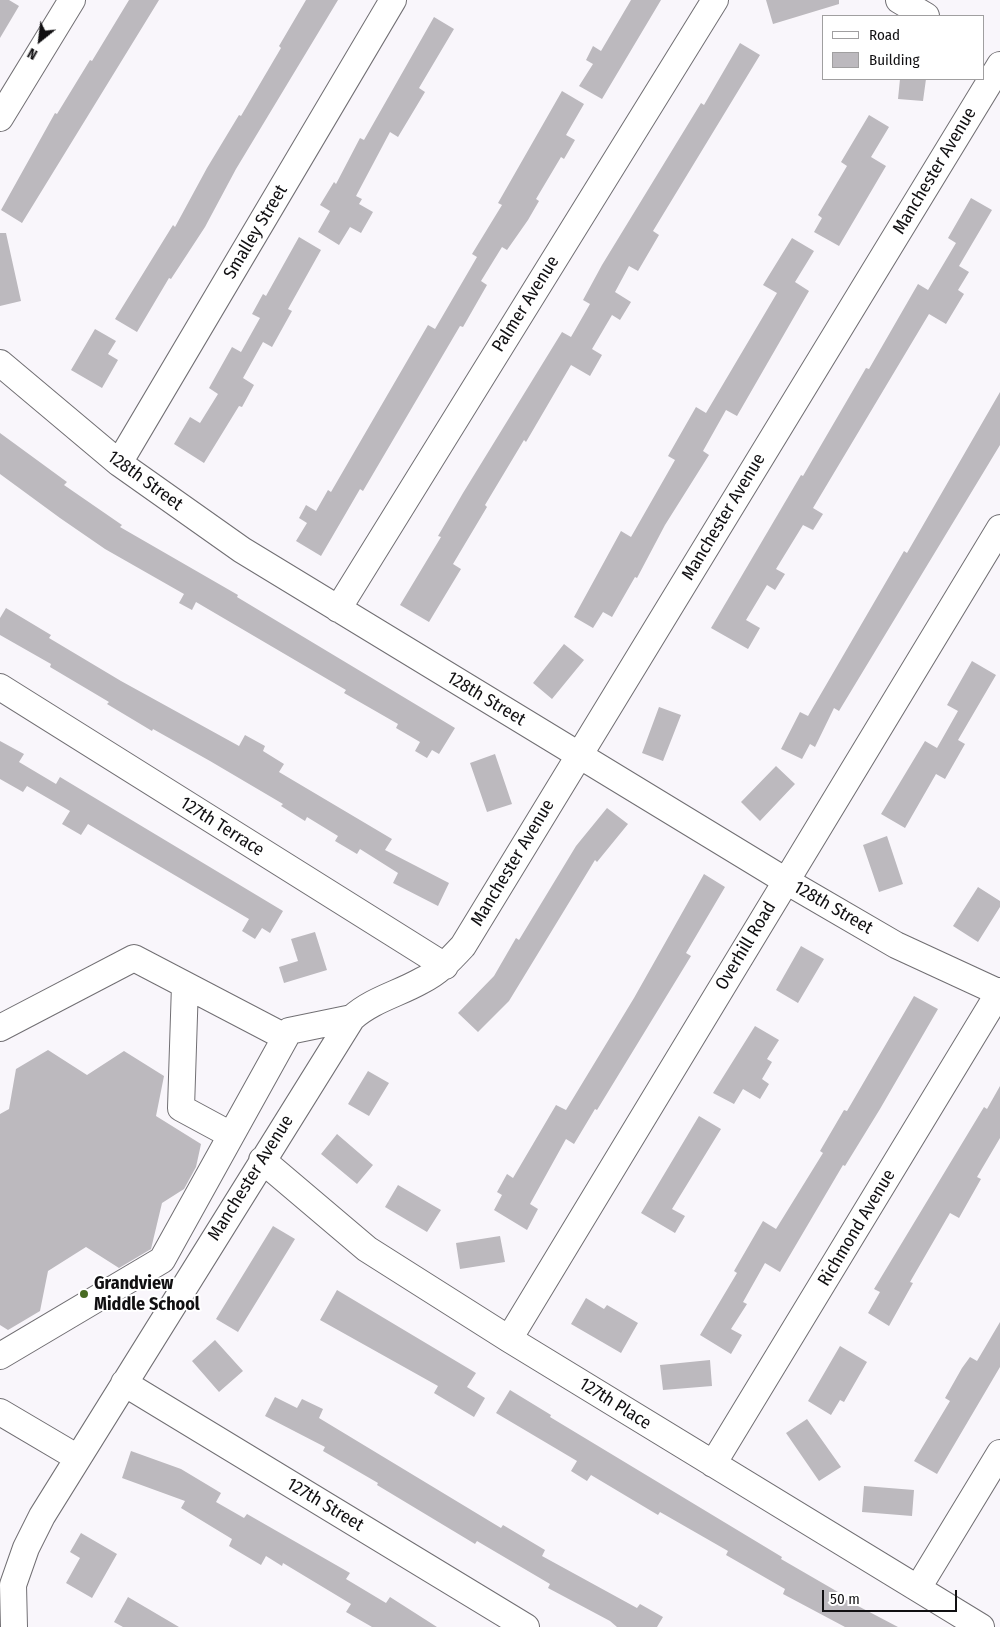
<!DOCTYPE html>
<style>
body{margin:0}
#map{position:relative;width:1000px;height:1627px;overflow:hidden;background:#f9f6fb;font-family:"Fira Sans Condensed",sans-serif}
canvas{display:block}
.legend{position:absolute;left:822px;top:15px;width:162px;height:65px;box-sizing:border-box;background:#fff;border:1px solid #a09fa0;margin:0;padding:6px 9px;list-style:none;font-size:15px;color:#111012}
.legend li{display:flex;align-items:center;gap:10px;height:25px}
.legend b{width:25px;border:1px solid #a09fa0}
.north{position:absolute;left:15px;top:15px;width:50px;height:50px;-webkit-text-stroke:4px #fff;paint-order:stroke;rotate:209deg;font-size:14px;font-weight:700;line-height:20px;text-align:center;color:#111012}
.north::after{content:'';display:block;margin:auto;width:18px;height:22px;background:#111012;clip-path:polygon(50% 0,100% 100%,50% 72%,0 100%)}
.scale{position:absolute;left:822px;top:1590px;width:135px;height:22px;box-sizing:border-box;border:2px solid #111012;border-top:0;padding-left:6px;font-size:15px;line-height:18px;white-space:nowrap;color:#111012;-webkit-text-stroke:4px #fff;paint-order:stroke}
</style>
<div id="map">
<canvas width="1000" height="1627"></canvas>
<ul class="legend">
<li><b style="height:6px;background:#fff"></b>Road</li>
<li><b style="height:14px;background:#bcb9be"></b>Building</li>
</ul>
<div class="north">N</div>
<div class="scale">50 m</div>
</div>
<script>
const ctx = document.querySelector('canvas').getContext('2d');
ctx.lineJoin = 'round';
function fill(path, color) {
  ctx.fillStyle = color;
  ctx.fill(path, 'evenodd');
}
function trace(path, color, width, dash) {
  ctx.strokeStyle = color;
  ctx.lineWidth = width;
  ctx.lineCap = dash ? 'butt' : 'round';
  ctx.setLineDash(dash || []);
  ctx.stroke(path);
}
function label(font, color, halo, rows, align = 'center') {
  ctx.font = font + ' "Fira Sans Condensed",sans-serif';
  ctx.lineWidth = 4;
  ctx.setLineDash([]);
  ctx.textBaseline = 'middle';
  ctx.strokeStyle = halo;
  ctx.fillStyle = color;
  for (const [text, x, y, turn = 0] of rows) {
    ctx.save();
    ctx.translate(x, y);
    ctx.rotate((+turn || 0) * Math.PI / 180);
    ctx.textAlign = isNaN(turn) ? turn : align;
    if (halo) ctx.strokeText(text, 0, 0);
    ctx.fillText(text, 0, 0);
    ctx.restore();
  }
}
fill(new Path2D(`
 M0 0H9L19 6 0 38Z
 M129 0H159L22 223 1 210 55 113 57 114 90 60 92 61Z
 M306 0H338L236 169 205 227 171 279 169 278 137 332 115 319 173 225 175 227 207 168 239 115 241 116 281 48 279 46Z
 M631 0H661L602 99 579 86 593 64 586 60 593 46 601 51Z
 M766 0H839V4L773 24Z
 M434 17 454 29 419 88 425 92 398 137 390 132 356 196 362 199 359 204 373 212 361 233 350 227 339 245 318 232 330 211 320 205 334 182 336 184 360 138 364 140Z
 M740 43 760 55 653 231 659 235 638 271 629 266 615 292 631 302 620 320 612 315 592 349 602 355 590 376 571 365 526 442 524 440 485 505 487 507 453 564 461 569 429 622 400 605 441 537 438 536 463 493 562 332 571 337 590 304 583 300 602 265 701 103 704 105Z
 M900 79H926L923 101 898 99Z
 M562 91 584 104 566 135 575 140 564 159 561 157 536 199 539 201 528 220 507 250 502 247 481 281 487 285 463 327 460 326 363 491 360 489 321 556 296 541 307 523 299 518 306 505 316 511 328 490 331 492 428 325 435 329 477 257 472 254 502 205 498 203Z
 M869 115 889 127 871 157 886 166 839 246 814 232 822 218 818 215 847 166 841 162Z
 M971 198 992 210 959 266 969 272 958 290 964 294 946 324 929 314 813 508 823 514 813 530 803 525 776 569 785 574 775 590 767 585 746 620 760 628 748 649 711 628 801 475 803 476 866 368 869 369 918 284 928 290 956 243 948 238Z
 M0 233H6L21 301 0 306Z
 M299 237 321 250 288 309 292 311 272 347 263 342 243 378 254 385 242 407 239 406 204 463 174 444 190 417 200 423 218 394 209 388 232 347 241 352 260 318 252 314 263 294 266 296Z
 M792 238 814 251 795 282 809 291 737 416 726 410 703 451 709 455 665 525 637 578 635 577 612 617 603 612 593 628 574 617 621 531 631 537 675 460 668 456 696 407 706 413 777 293 763 285Z
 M95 329 116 341 108 354 118 360 102 388 71 370Z
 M1000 392V445L839 711 834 708 815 747 810 744 802 759 781 749 800 712 808 716 904 551 907 553Z
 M0 433 67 482 64 485 122 525 120 527 238 595 237 597 455 728 439 754 432 750 427 758 415 751 420 742 396 728 398 724 344 693 346 690 196 602 192 610 179 603 184 594 105 549 60 518 0 474Z
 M6 608 51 635 49 638 121 681 239 746 245 735 265 746 263 751 284 764 279 772 392 839 385 850 449 883 438 906 393 883 398 873 360 849 357 854 335 841 338 836 307 817 305 821 281 806 283 804 210 761 153 729 152 731 107 704 109 702 50 667 51 664 0 635V618Z
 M564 644 584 660 552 699 533 683Z
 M972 661 996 675 958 740 965 744 945 779 936 774 905 828 881 814 925 741 937 748 958 711 947 705Z
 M659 707 681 715 663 761 642 753Z
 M0 741 24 754 19 762 56 784 60 777 283 911 270 933 262 928 255 939 242 931 249 919 88 824 81 835 62 824 70 811 27 786 23 792 0 779Z
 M495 754 512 804 487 812 470 763Z
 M776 766 795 784 760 821 741 802Z
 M607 808 628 824 597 862 595 860 509 1001 478 1032 458 1013 494 976 516 938 519 940 576 846Z
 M887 836 903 884 879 892 863 845Z
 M704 874 725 887 686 953 691 956 597 1110 595 1109 574 1144 566 1139 530 1204 538 1209 527 1230 494 1210 502 1195 497 1192 507 1174 513 1178 556 1105 566 1110 634 998Z
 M978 887 1000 901V907L978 942 953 926Z
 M315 932 327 970 284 983 279 967 298 961 291 939Z
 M801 946 824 959 798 1003 776 990Z
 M914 996 938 1009 880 1109 845 1166 843 1165 780 1272 765 1263 743 1302 747 1304 731 1329 742 1335 731 1354 700 1335 737 1273 734 1271 763 1221 776 1229 823 1153 820 1151 844 1110 847 1111Z
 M755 1026 779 1040 767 1059 772 1062 762 1079 769 1084 760 1099 743 1089 734 1104 713 1093Z
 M48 1050 87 1075 124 1051 164 1076 156 1116 201 1144 196 1167 184 1189 162 1203 151 1249 119 1268 86 1247 48 1271 40 1311 8 1330 0 1325V1114L9 1109 16 1069Z
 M368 1071 389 1083 369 1116 348 1104Z
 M1000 1086V1138L977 1177 981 1179 959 1218 950 1213 910 1282 913 1283 889 1326 868 1313 880 1292 874 1289 984 1107 987 1109Z
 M699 1116 721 1129 672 1209 685 1216 675 1233 641 1213Z
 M337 1134 373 1165 357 1184 321 1154Z
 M398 1185 441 1210 427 1232 385 1207Z
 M273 1226 295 1239 238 1332 216 1319Z
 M500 1236 505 1262 460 1269 456 1243Z
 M337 1290 476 1373 467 1387 485 1398 474 1417 434 1393 438 1386 320 1320Z
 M586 1298 604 1309 607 1305 638 1323 621 1353 571 1324Z
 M1000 1322V1367L937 1474 914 1461 950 1401 945 1398 962 1368 970 1357 977 1361Z
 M215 1340 243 1371 219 1392 192 1361Z
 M840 1346 867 1362 844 1402 840 1400 831 1415 808 1401Z
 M710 1360 712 1386 663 1390 660 1365Z
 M510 1390 551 1415 550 1417 782 1557 781 1559 838 1592 837 1595 898 1627H845L783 1594 785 1589 726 1555 728 1551 660 1512 658 1515 591 1475 587 1481 571 1471 577 1461 496 1413Z
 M275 1397 297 1408 302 1399 323 1409 319 1418 501 1528 503 1525 545 1550 542 1556 637 1608 640 1604 663 1617 657 1627H617L610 1621 548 1588 550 1584 477 1541 475 1544 377 1485 378 1483 323 1451 325 1447 265 1416Z
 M807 1419 841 1467 819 1481 786 1433Z
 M131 1451 181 1469 221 1493 216 1502 244 1518 247 1514 350 1573 346 1579 386 1603 390 1597 437 1627H372L346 1612 351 1604 283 1563 282 1566 266 1556 261 1565 229 1546 232 1539 181 1508 185 1501 122 1478Z
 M864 1486 914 1490 912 1516 862 1512Z
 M81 1533 117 1554 92 1598 66 1583 80 1558 70 1552Z
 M128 1597 179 1627H123L114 1622Z`), '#bcb9be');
const minor = new Path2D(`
 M899 0 926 16
 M0 118 72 0
 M0 363 119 463 242 550 786 881 896 945 1000 993
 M119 463 393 0
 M338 609 715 0
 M0 687 445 966
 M185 985 181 1108 231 1135
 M0 1028 134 958 285 1037
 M262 1160 367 1249 509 1339 981 1627
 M509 1339 1000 528
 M0 1356 162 1260 289 1031 352 1018
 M124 1383 526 1627
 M0 1412 78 1458
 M713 1464 1000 991
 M918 1588 1000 1453
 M14 1627 13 1585 26 1548 42 1516 352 1018C372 1000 398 994 421 981 438 973 450 960 463 946L1000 65`);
trace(minor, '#716f73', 28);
trace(minor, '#fff', 26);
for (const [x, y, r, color] of [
 [84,1294,5,"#486b23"]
]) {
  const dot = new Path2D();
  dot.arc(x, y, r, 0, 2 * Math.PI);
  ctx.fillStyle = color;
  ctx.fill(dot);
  trace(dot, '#fff', 2);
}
label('18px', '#111012', '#fff', [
 ["Manchester Avenue",935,171,-59],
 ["Smalley Street",256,232,-59],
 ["Palmer Avenue",526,304,-58],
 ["128th Street",145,481,36],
 ["Manchester Avenue",724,517,-59],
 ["128th Street",486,699,31],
 ["127th Terrace",222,827,32],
 ["Manchester Avenue",513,863,-59],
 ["128th Street",833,908,30],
 ["Overhill Road",746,946,-59],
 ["Manchester Avenue",251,1178,-58],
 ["Richmond Avenue",857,1228,-59],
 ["127th Place",615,1404,32],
 ["127th Street",325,1505,31]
]);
label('bold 18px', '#111012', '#fff', [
 ["Grandview",94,1284],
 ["Middle School",94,1305]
], 'left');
</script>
